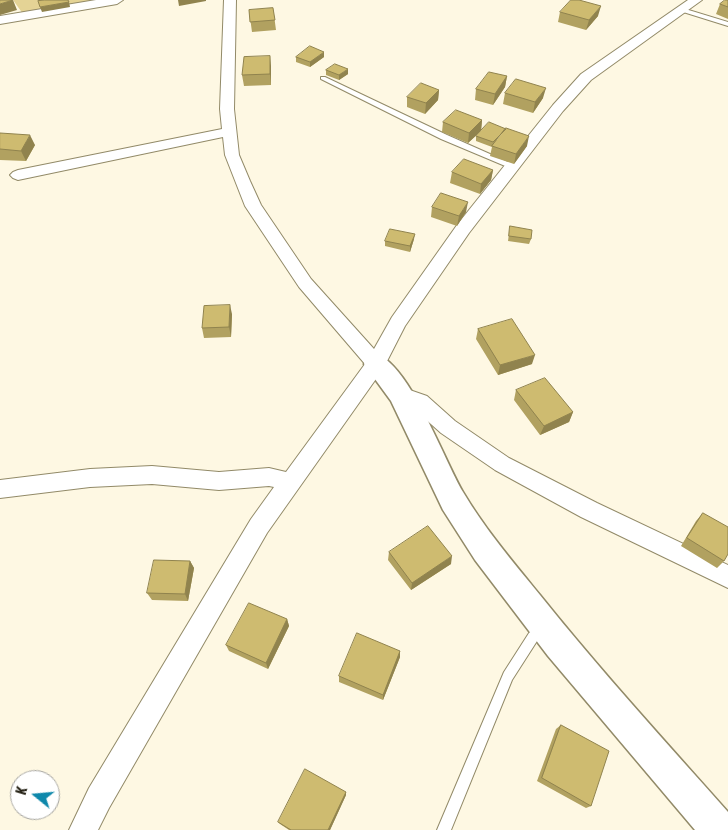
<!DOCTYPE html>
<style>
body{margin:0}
#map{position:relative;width:728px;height:830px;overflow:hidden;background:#fef8e3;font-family:"Asap Condensed",sans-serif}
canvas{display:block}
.north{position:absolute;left:10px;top:770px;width:50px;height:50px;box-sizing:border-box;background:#fff;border:1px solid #a5a49f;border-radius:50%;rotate:287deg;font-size:14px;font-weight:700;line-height:20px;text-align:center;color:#1e1b0e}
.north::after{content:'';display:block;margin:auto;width:18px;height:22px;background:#0e88ab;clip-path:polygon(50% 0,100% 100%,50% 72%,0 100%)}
</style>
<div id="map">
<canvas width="728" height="830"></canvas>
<div class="north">K</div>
</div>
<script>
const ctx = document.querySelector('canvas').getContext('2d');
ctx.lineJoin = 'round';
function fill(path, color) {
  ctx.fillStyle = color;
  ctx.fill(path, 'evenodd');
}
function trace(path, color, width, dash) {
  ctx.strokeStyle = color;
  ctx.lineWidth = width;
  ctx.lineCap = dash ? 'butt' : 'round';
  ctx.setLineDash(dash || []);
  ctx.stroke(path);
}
fill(new Path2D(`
 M13 0H101L23 14Z`), '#e4d395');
const service = new Path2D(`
 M682 8 728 22V26L680 11 679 10Z
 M321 77H325L447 135 517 166 516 168H510L441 139 321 79Z
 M543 622 547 624 549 628 547 632 537 641 512 680 451 830H437L504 672 529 633Z`);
const minor = new Path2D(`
 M96 0H123L117 4 0 24V16Z
 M224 0H236L234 109 239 155 250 181 261 205 311 279 374 349 392 317 457 225 553 105 581 74 688 0H702L591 80 563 111 469 233 405 326 383 369 267 533 109 808 98 830H69L89 788 251 519 274 487 269 486 219 490 152 484 90 487 0 498V480L90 469 152 466 219 472 269 468 286 472 365 364 299 287 245 206 225 155 223 137 18 180 13 178 10 175 13 172 18 170 222 129 220 109Z
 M401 387 427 396 455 421 509 458 597 503 728 565V588L581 517 495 470 441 433 413 408 394 401 391 395 394 389Z`);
const tertiary = new Path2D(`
 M376 354C410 365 444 460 463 492 485 529 513 562 540 595 600 670 665 741 728 812V830H695L548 656 475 560 443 510 391 401 364 364 367 357Z`);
trace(service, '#928a68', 2);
trace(minor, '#928a68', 2);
trace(tertiary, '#928a68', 3);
fill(service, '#fff');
fill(minor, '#fff');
fill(tertiary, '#fff');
fill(new Path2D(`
 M728 0V19L716 14 720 4Z
 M273 8 276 30 252 32 249 10Z
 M560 12 598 16 586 30 558 22Z
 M296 57H324L310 67 296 62Z
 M271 66V85L244 86 242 75Z
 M326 70 348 74 339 80 326 75Z
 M507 76 505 87 493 105 475 100 476 89Z
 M439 90 438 100 425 114 407 107V97Z
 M505 93 543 98 533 113 503 104Z
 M482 120 481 131 468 143 442 132 443 122Z
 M0 133 35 145 26 161 0 160Z
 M476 136 527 146 514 164 490 156 492 147 476 141Z
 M493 170 491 180 480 194 450 183 452 172Z
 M432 207 466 212 457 226 431 217Z
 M510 226 531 239 529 244 508 241Z
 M414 239 410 252 385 246V241Z
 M232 314 231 337 204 338 202 328Z
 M478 329 532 364 498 375 476 339Z
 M516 390 573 412 569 422 540 435 514 400Z
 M703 513 724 561 717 568 681 546 696 521Z
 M389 552 451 564 411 590 388 560Z
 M190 561 194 568 188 601 152 600 147 593Z
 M287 619 289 626 268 669 229 651 226 645Z
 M400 651V657L383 700 339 682V676Z
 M561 725 591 806 586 808 537 781 556 729Z
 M346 792V795L330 830H289L280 824 278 822Z`), '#b1a160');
fill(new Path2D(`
 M13 0 17 10 0 15V4Z
 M178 0H206V1L179 6Z
 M69 2 70 7 42 12 40 7Z
 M601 6 598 16 586 30 589 20Z
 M324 52V57L310 67V62Z
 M270 56 271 66V85L270 74Z
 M348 69V74L339 80V75Z
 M507 76 505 87 493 105 495 94Z
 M546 88 543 98 533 113 535 102Z
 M439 90 438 100 425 114 426 103Z
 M482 120 481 131 468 143 469 133Z
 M30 135 35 145 26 161 21 151Z
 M529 136 527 146 514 164 516 154Z
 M493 170 491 180 480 194 481 184Z
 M468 202 466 212 457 226 459 216Z
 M415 234 414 239 410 252V246Z
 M230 305 232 314 231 337 229 327Z
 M535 355 532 364 498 375 500 365Z
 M573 412 569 422 540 435 544 426Z
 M452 556 451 564 411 590 412 583Z
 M190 561 194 568 188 601 185 594Z
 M287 619 289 626 268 669 266 663Z
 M400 651V657L383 700V695Z
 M346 792V795L330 830H328Z`), '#90834e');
const building = new Path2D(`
 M0 0H13L0 4Z
 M45 0H68L69 2 40 7 38 1Z
 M571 0H579L601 6 589 20 560 12Z
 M725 0H728V7L720 4Z
 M273 8 275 20 250 22 249 10Z
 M310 46 324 52 310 62 296 57Z
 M270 56V74L242 75 244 57Z
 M335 64 348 69 339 75 326 70Z
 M489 72 507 76 495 94 476 89Z
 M516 79 546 88 535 102 505 93Z
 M421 83 439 90 426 103 407 97Z
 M456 110 482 120 469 133 443 122Z
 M489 122 506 129 493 142 476 136Z
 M506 128 529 136 516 154 492 146Z
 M0 133 30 135 21 151 0 149Z
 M464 159 493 170 481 184 452 172Z
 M441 193 468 202 459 216 432 207Z
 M510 226 532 230 531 239 509 236Z
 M390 229 415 234 410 246 385 241Z
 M230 305 229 327 202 328 204 306Z
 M512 319 535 355 500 365 478 329Z
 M545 378 573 412 544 426 516 390Z
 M703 513 728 527V554L724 561 687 538Z
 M428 526 452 556 412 583 389 552Z
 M154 560 190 561 185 594 147 593Z
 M249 603 287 619 266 663 226 645Z
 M357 633 400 651 383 695 339 676Z
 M561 725 609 751 591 806 542 778Z
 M305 769 346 792 328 830H291L278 822Z`);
fill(building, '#cebb70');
trace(building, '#90834e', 1);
</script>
